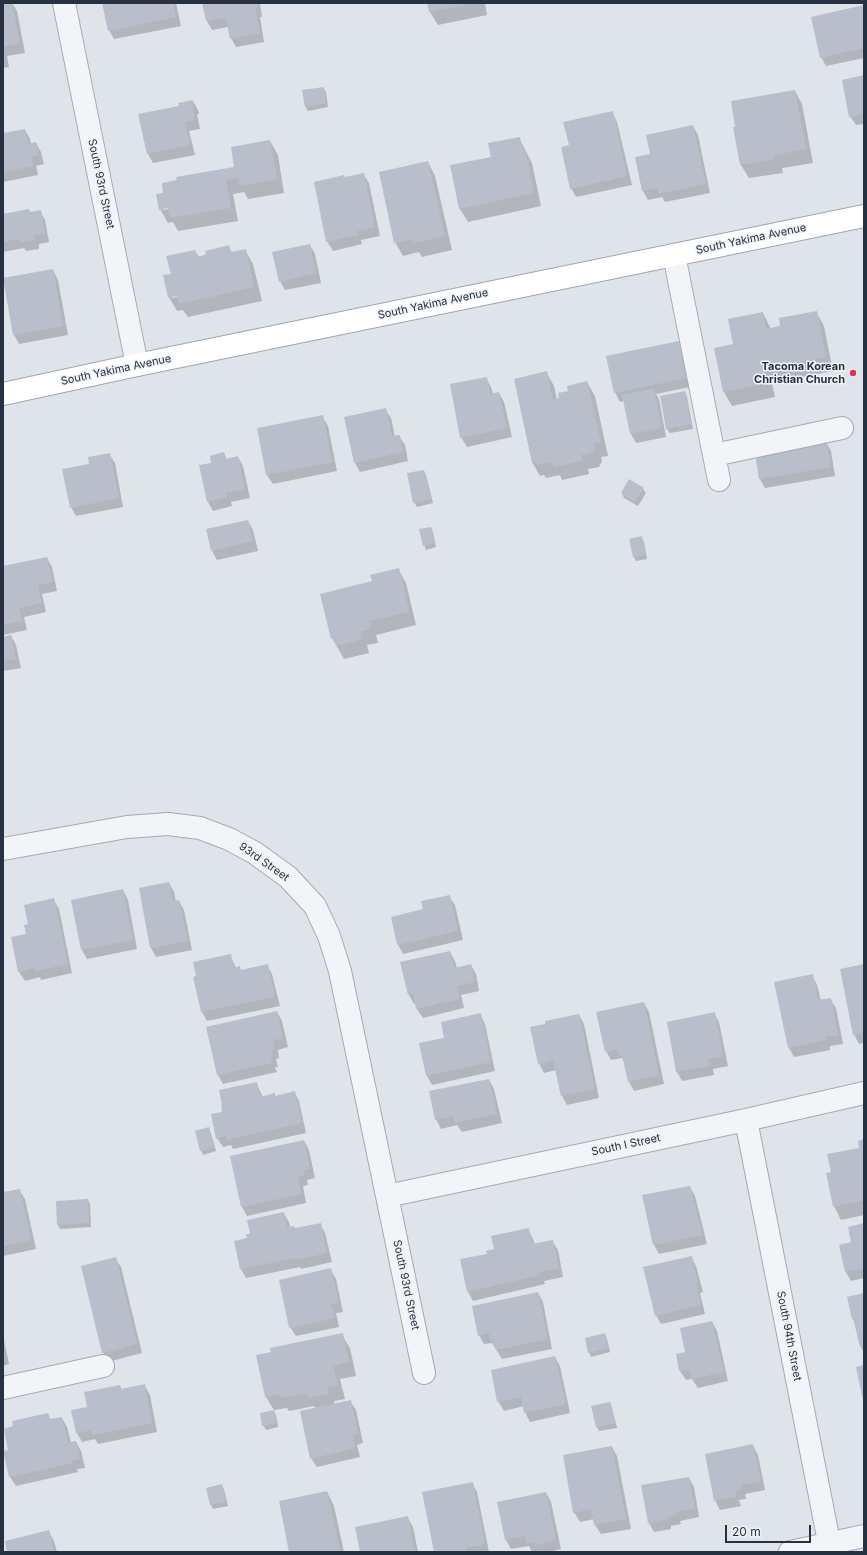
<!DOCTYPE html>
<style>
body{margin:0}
#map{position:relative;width:867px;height:1555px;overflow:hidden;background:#dfe3ea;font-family:Inter,sans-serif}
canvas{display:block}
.frame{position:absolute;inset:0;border:4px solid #263142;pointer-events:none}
.scale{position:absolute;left:725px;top:1525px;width:86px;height:18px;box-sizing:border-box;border:2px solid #263142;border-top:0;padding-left:5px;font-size:12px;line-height:14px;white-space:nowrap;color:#263142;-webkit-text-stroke:3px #eff2f7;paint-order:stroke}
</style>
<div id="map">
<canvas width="867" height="1555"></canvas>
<div class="frame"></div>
<div class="scale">20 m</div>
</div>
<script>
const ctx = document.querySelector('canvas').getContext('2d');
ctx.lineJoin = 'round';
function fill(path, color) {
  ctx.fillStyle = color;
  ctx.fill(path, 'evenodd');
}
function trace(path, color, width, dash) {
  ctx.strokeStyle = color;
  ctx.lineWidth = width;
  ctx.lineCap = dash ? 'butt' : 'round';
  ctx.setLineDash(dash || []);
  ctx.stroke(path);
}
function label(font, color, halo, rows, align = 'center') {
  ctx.font = font + ' Inter,sans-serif';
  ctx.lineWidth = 3;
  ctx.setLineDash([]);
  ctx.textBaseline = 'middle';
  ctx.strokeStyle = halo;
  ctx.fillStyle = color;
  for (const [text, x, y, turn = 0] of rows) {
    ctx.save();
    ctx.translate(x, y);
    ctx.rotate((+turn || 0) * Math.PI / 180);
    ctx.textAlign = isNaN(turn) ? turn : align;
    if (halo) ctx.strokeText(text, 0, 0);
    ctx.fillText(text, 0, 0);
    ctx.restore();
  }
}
fill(new Path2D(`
 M3 3H12L17 11 25 53 7 56 9 67 3 68Z
 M103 3H176L181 26 114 39 109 30Z
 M203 3H260L262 17H260L264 42 236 47 231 38 228 27 212 30 207 21Z
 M428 3H485L487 15 438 25 430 12Z
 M864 6V58L826 66 821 57Z
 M864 76V124L856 125 850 116Z
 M323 88 326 92 328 107 308 111 305 106Z
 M795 91 802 104 813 163 782 168 783 173 749 178 741 165 734 128Z
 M193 101 198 110 199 114H197L200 129 189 131 195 155 153 163 148 154 139 115 180 106Z
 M612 112 617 122 632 185 576 197 571 188 570 146Z
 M693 126 698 135 710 193 665 202 662 197 648 200 643 191 636 158 651 155Z
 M25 130 30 139 31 144 36 143 41 152 44 164 36 166 38 175 3 182V134Z
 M519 138 532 163 541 206 468 222 460 209 492 157Z
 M270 141 278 155 284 193 248 199 244 192 233 194 238 221 178 231 173 222 168 223 160 209 164 194 235 167ZM173 206V208L163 210V208Z
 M428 162 435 176 452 250 422 257 419 252 403 256 395 242Z
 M363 174 369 183 380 236 361 240 362 244 333 251 327 241Z
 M29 210 31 213 40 211 45 220 49 242 39 244V249L26 251 24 248 3 252V215Z
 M310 245 315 254 321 283 285 290 280 281Z
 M229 246 232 253 245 250 253 264 262 301 188 317 183 310 177 311 169 297 172 274 195 251 199 257ZM172 296H182L172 298Z
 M53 270 58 280 68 335 19 344 14 335Z
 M816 312 824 326 833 371 772 383 775 397 732 406 724 392 716 348 734 345 763 313 771 329 782 327Z
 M678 342 683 351 690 387 656 394 659 399 666 437 636 443 631 434 624 401 620 402 615 392Z
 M546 372 554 386 557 400 587 382 595 396 608 456 601 457 602 461 599 467 588 469 589 474 562 480 560 475 546 478 544 475 540 476 532 462Z
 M486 378 491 387 493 394 499 393 504 402 512 437 467 447 461 437Z
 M685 392 687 397 693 429 670 433 667 429 661 397Z
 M385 409 391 418 395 437 399 436 405 445 408 461 360 472 355 463Z
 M322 416 328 426 337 471 273 484 267 475 258 429Z
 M826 442 831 451 835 476 765 488 760 479 756 454Z
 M109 454 115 463 123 507 76 516 71 507 90 465Z
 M224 454 227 460 238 457 243 466 250 498 231 502 232 506 213 511 208 502 212 463Z
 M424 471 426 475 433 503 417 507 414 502Z
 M643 489 646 493 638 506 624 498 622 493Z
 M248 521 253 530 258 551 217 560 212 551Z
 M431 528 433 532 436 547 426 550 424 545Z
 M642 538 644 542 647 559 636 561 634 557Z
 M47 558 52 567 57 591 42 594 46 612 24 617 27 630 3 635 4 638 11 636 16 645 21 668 3 671V567Z
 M398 569 406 583 416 625 376 635 378 643 367 645 369 653 344 659 332 638 373 582Z
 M169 883 174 892 176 902 179 901 184 910 192 950 156 957 151 948Z
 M123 890 128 900 137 949 87 959 82 950Z
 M449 896 455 905 463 940 403 954 398 945Z
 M53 899 59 909 72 973 41 980 40 977 25 981 19 972 29 925Z
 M450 952 455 961 457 968 471 965 476 974 479 991 461 995 464 1008 423 1018 417 1009 416 1004H414L409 995 402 963Z
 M230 955 236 968 241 971 267 965 272 974 280 1006 207 1021 202 1012Z
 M864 965V1043L859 1044 854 1034Z
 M812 975 817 985 821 1001 830 999 836 1008 843 1044 830 1046V1050L794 1057 789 1048Z
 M644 1003 649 1012 664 1084 634 1091 629 1082 625 1063 622 1058 611 1060 606 1051Z
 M277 1012 282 1021 288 1047 278 1050 279 1058 276 1059 278 1067H275L277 1072 223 1084 218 1075Z
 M714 1013 719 1022 728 1066 713 1069 714 1075 682 1081 677 1072Z
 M480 1014 485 1024 495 1071 432 1085 427 1076 420 1044 445 1038Z
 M579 1015 584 1024 599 1098 567 1105 562 1096 556 1070 544 1073 539 1063Z
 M489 1080 494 1089 502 1123 462 1132 457 1125 441 1129 436 1119Z
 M256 1083 263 1097H275L294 1092 299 1101 306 1133 233 1149 231 1145 223 1147 217 1138 224 1105Z
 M209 1128 216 1151 203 1155 201 1150Z
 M864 1140V1215L841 1220 834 1206 832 1173 861 1148Z
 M304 1141 309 1150 315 1178 307 1180 308 1185 303 1186 306 1203 247 1216 242 1207Z
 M690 1187 695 1196 707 1244 659 1254 654 1245Z
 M19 1190 25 1199 36 1249 3 1256V1193Z
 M88 1200 90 1204 91 1227 60 1229 58 1225Z
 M283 1213 289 1222 290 1228 295 1229 320 1224 325 1233 332 1262 301 1269 300 1267 246 1278 241 1269 235 1241 248 1239 251 1234Z
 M864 1224V1278L851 1281 846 1272 840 1245 853 1243Z
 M528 1229 533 1239 535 1245 552 1241 558 1250 563 1277 544 1281 545 1284 473 1301 468 1292 495 1250Z
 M691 1257 696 1266 703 1292 700 1293 705 1314 661 1324 656 1315Z
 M115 1258 121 1267 142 1353 108 1362 103 1352Z
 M331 1270 336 1279 343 1312 336 1313 339 1327 296 1336 290 1327Z
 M538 1293 543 1302 552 1349 502 1359 492 1343 484 1344 479 1335Z
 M864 1294V1353L861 1347 856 1324 852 1318Z
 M712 1322 717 1331 728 1381 698 1388 692 1379 686 1380 680 1371 677 1355 686 1353Z
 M605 1334 607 1339 610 1352 591 1357 589 1352Z
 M3 1335 9 1364 3 1366Z
 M342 1335 350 1348 356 1376 340 1379 345 1399 334 1401 335 1405 350 1401 356 1410 363 1443 357 1445 360 1457 317 1467 311 1458 316 1409 314 1406 289 1411 287 1408 274 1410 266 1397 258 1356Z
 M555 1357 560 1366 570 1413 530 1422 525 1412 524 1406 504 1411 498 1401Z
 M120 1386 122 1390 145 1386 150 1395 157 1432 98 1444 95 1439 82 1442 77 1433 72 1411 88 1408Z
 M610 1403 612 1408 617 1428 599 1431 597 1427 592 1407Z
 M274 1411 276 1415 278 1427 266 1430 263 1425Z
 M48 1414 51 1420 62 1418 67 1427 71 1443 76 1442 81 1451 85 1468 77 1469 78 1472 16 1486 10 1477 4 1452 10 1451Z
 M753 1446 758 1455 765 1490 745 1494 746 1499 739 1500 741 1506 720 1510 715 1500Z
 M612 1447 617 1456 631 1529 601 1534 595 1525 594 1519 580 1522 574 1512Z
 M689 1478 694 1487 699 1517 680 1521 681 1524 671 1526V1529L654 1532 649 1523Z
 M472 1483 477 1492 489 1552H435Z
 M221 1485 224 1489 228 1506 213 1509 211 1505 207 1488Z
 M327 1492 334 1506 344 1552H290Z
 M546 1493 551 1502 561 1549 549 1552H532L529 1546 511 1549 506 1540 498 1503Z
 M408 1518 413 1527 418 1552H361Z
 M49 1532 54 1541 57 1552H8Z`), '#0003');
fill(new Path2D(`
 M3 3H12L20 43 3 47Z
 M102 3H173L176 17 108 31Z
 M202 3H257L258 7 255 8 260 33 230 39 226 18 206 21Z
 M427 3H469V4L429 12Z
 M864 5V48L820 58 811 17Z
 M864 75V114L849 117 842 80Z
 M324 87 326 103 305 107 302 90Z
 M795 90 806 149 775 155V159L740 165 733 127H735L731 101Z
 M193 100 194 105H192L195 120 185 122 190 145 147 154 138 114 179 106 178 103Z
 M613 111 627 176 570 189 561 147 569 145 563 122Z
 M693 125 706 184 659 194 657 188 642 191 635 157 650 154 646 135Z
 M25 129 28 144 36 142 39 155 32 156 33 166 3 172V133Z
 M520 137 522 149H525L534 193 459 209 450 165 491 157 488 143Z
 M270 140 277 179 239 186 238 178 226 180 231 208 170 218 168 208 159 210 156 194 163 193 162 183 177 180 176 177 234 167 231 147Z
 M428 161 445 236 413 243 412 239 394 243 379 172Z
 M364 173 375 227 357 231 358 235 326 242 314 182 344 175 345 177Z
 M29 209 30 212 41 210 45 233 34 235 35 240 20 242 19 239 3 242V214Z
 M310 244 316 273 279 282 272 252Z
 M229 245 231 252 246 249 254 287 179 304 177 296 168 298 163 275 171 274 166 256 195 250 197 257 206 255 205 251Z
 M53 269 63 326 13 335 3 278Z
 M817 311 826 357 765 369 768 383 723 392 714 348 733 344 728 319 763 312 766 329 780 326 779 318Z
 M679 341 686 378 614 393 606 356Z
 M547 371 553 400 559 398 558 393 568 391 567 386 587 381 601 442 594 443 595 447 591 453 581 455 582 461 554 467 552 462 537 465 536 462 532 463 514 379Z
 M487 377 490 394 499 392 507 428 460 438 450 384Z
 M654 389 662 428 630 434 622 395Z
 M685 391 691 424 666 429 660 396Z
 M386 408 392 436 400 435 403 452 354 463 344 417Z
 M323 415 332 462 266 475 257 428Z
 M826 441 831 467 759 479 755 453Z
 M224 452 226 459 238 456 245 489 226 493 227 497 207 502 199 465 211 463 210 456Z
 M110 453 119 498 70 508 62 469 89 464 88 457Z
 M424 470 431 499 413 503 407 473Z
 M629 479 644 488 635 502 621 493Z
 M248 520 253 541 211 551 206 529Z
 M431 527 435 543 423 546 419 529Z
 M642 536 645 555 633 557 629 539Z
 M47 557 53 582 38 585 42 603 19 608 22 621 3 625V566Z
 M399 568 409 612 369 621 370 629 360 632 362 639 336 646 334 638 331 639 320 594 372 581 370 575Z
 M11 635 16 659 3 661V637Z
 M169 882 173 901 179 900 188 941 150 948 139 888Z
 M123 889 133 940 81 950 71 900Z
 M450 895 458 931 397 945 391 917 423 909 421 901Z
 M54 898 68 964 35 971 34 968 18 972 11 937 26 934 24 925 28 924 24 905Z
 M450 951 454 968 471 964 475 982 457 986 460 999 416 1009 413 994 408 995 400 962Z
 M231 954 234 968 240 966 241 970 268 964 275 997 201 1012 193 977 196 976 193 962Z
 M864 964V1032L853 1035 840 969Z
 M813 974 818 1000 831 998 838 1035 825 1037 826 1040 788 1048 774 982Z
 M644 1002 659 1075 628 1082 622 1055 619 1056 618 1049 605 1052 596 1012Z
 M277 1011 283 1038 273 1040 275 1049H272L273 1057 271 1058 272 1063 217 1075 206 1027Z
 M715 1012 723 1057 708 1059 709 1066 676 1072 667 1022Z
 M481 1013 491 1062 426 1076 419 1043 444 1038 441 1022Z
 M579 1014 595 1089 561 1096 553 1060 538 1064 530 1027 545 1024V1021Z
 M489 1079 497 1114 455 1123 454 1116 435 1120 429 1091Z
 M257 1082 260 1097 275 1093V1096L295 1091 302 1123 226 1140V1136L216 1139 211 1114 222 1112 221 1105H222L219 1090Z
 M209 1127 215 1147 200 1151 195 1131Z
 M864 1139V1200L833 1207 826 1173 831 1172 827 1154 859 1148 858 1141Z
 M304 1140 310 1169 303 1170 304 1176 298 1177 302 1194 241 1207 230 1156Z
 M690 1186 703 1235 653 1245 642 1195Z
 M20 1189 31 1240 3 1246V1192Z
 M88 1199 89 1223 57 1225 56 1201Z
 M284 1212 287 1227 294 1226 295 1228 321 1223 327 1253 295 1260V1258L240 1269 234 1241 247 1238 246 1234H250L247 1220Z
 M864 1223V1268L845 1272 839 1245 851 1242 848 1227Z
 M529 1228 532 1244 553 1240 559 1268 539 1272 540 1275 467 1292 460 1259 487 1254 486 1251 494 1249 491 1236Z
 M692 1256 698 1283 696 1284 701 1305 655 1316 643 1267Z
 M116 1257 137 1344 102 1353 81 1266Z
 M331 1268 339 1302 331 1304 335 1318 289 1328 279 1280Z
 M538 1292 548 1339 496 1350 493 1340 490 1341 489 1333 478 1336 472 1306Z
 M864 1293V1347H860L853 1318 852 1319 847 1297Z
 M712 1321 724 1372 691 1379 689 1369 679 1371 676 1354 685 1352 680 1328Z
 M343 1333 349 1362 333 1366 338 1385 327 1387 328 1394 308 1398 307 1393 280 1398 279 1394 265 1397 256 1355 271 1352 270 1348Z
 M605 1333 608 1348 588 1353 585 1338Z
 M555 1356 566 1404 524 1413 521 1397 497 1402 491 1370Z
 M864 1365V1400H863L856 1367Z
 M145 1384 152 1423 92 1435 91 1430 76 1433 71 1410 87 1407 84 1392 120 1385 121 1389Z
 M351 1400 358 1434 353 1435 355 1448 310 1459 300 1411Z
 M610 1402 615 1423 596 1427 591 1406Z
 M274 1410 276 1423 262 1426 260 1413Z
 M48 1413 50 1419 62 1417 68 1442 76 1441 80 1459 72 1460 73 1463 9 1477 3 1451 8 1450 4 1429 13 1426 12 1421Z
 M753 1444 761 1481 741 1485 742 1489 735 1491 736 1497 714 1501 705 1454Z
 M612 1446 626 1519 594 1525 591 1509 573 1513 563 1455Z
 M689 1477 695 1508 676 1512 677 1515 666 1517 667 1519 648 1523 641 1485Z
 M473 1482 485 1544 466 1548 467 1552H434L422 1492Z
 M222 1484 226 1502 210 1505 206 1488Z
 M327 1491 340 1552H289L279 1501Z
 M546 1492 556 1540 535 1545 534 1542 526 1544 525 1536 505 1540 497 1502Z
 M408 1516 415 1552H360L355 1527Z
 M49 1530 54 1552H7L5 1541Z`), '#b8bfca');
const minor = new Path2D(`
 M64 3 137 365
 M674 255 719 480
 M714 455 842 428
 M3 849 127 827 168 824 200 828 229 839 255 853 288 877 315 906 329 936 340 971 424 1373
 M746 1120 831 1552
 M387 1196 746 1120 864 1093
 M3 1388 103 1366
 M790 1552 864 1536`);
const major = new Path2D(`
 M3 394 137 365 864 216`);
trace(minor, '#a4aab4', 24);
trace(major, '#9da7b6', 24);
trace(minor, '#f2f4f7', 22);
trace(major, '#fff', 22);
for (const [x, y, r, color] of [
 [853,373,4,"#db3751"]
]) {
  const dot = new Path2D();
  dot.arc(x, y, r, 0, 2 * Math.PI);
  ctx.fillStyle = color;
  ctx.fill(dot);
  trace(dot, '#eff2f7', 1.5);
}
label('11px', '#263142', '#eff2f7', [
 ["South 93rd Street",101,184,78],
 ["South Yakima Avenue",751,239,-12],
 ["South Yakima Avenue",433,304,-12],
 ["South Yakima Avenue",116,370,-12],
 ["93rd Street",264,862,35],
 ["South I Street",626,1145,-12],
 ["South 93rd Street",406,1285,78],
 ["South 94th Street",789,1336,79]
]);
label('bold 11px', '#263142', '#eff2f7', [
 ["Tacoma Korean",845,367],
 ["Christian Church",845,380]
], 'right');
</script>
